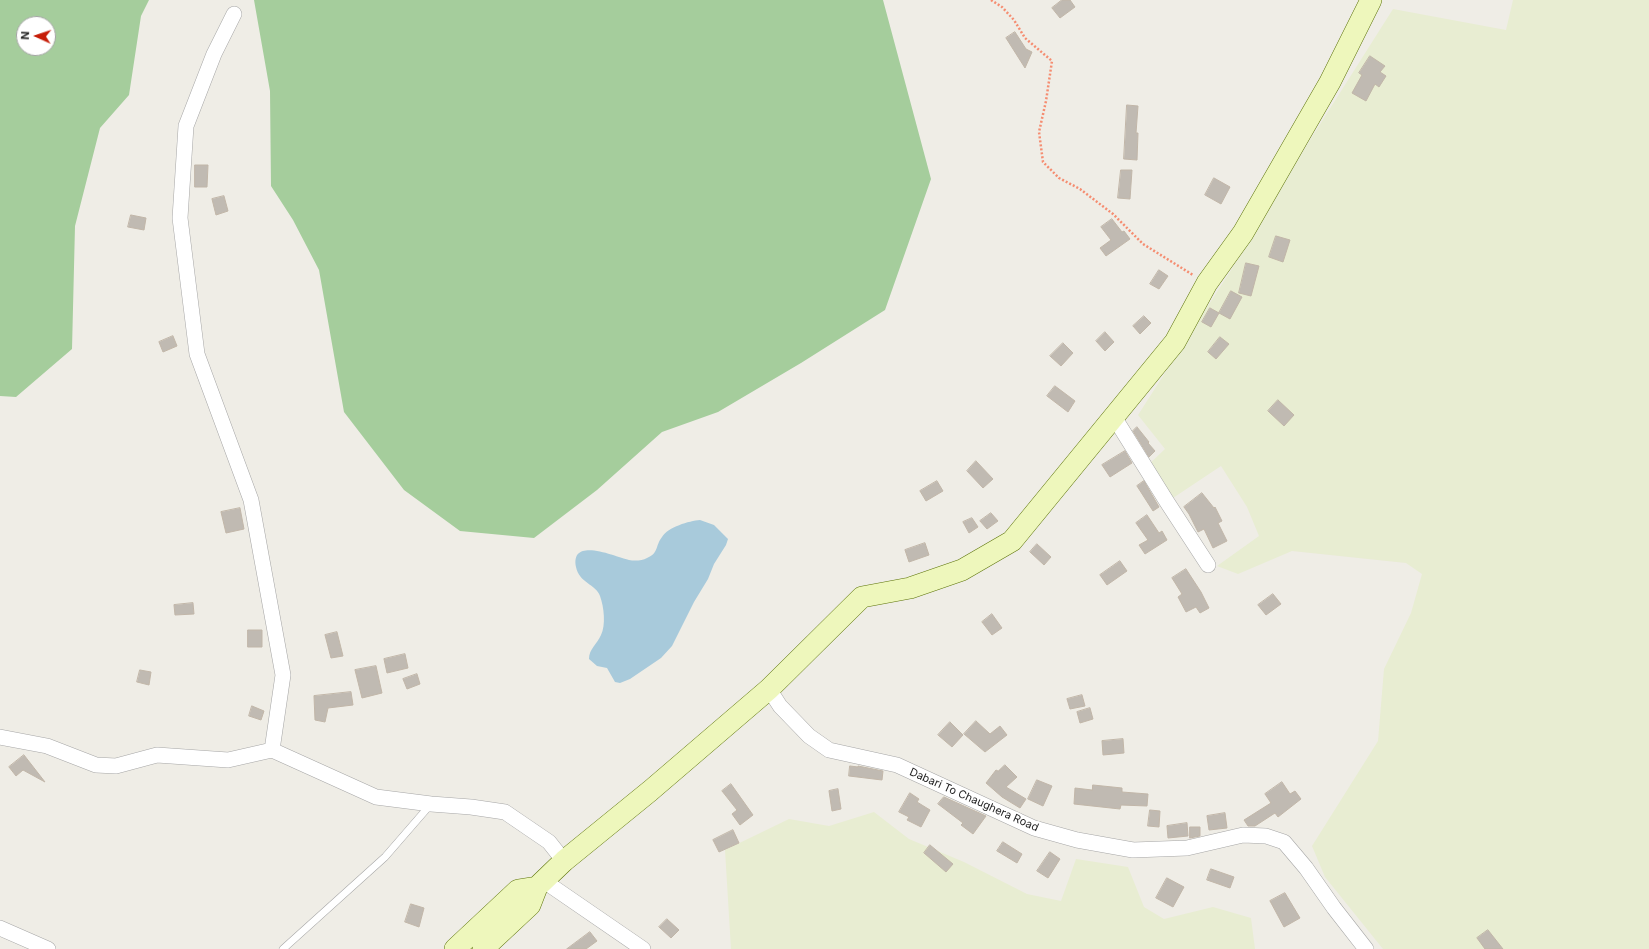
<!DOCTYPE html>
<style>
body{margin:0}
#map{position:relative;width:1649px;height:949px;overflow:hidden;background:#efede6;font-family:Inter,sans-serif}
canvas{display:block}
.north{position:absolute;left:16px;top:16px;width:40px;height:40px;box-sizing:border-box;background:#fff;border:1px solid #a5a5a5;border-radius:50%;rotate:273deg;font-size:11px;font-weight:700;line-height:16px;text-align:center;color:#1f1f1f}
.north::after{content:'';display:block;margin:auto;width:14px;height:18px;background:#c61d08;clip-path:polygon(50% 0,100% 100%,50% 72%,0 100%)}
</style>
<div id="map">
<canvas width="1649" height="949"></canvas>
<div class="north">N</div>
</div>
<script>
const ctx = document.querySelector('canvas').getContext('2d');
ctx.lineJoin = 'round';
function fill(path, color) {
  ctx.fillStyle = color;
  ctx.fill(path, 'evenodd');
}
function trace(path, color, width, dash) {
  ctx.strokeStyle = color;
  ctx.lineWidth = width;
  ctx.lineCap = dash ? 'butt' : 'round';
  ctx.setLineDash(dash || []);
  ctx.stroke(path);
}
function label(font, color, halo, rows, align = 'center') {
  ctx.font = font + ' Inter,sans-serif';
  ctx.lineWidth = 4;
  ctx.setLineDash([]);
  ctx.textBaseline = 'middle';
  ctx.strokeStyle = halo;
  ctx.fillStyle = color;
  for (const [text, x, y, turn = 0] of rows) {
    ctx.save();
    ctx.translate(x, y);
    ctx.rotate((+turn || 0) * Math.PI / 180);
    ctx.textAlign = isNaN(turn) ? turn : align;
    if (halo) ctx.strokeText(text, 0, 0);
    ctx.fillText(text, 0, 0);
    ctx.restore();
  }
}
fill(new Path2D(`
 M1513 0H1649V949H1383L1325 877 1312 846 1378 741 1384 669 1411 613 1422 574 1406 563 1292 551 1238 574 1217 566 1259 536 1247 507 1221 466 1167 502 1145 468 1165 449 1138 415 1249 242 1305 148 1393 9 1506 30Z
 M874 812 909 839 964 862 1027 894 1061 901 1076 859 1128 867 1144 907 1164 919 1213 907 1251 918 1255 949H731L725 850 789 819 829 826Z`), '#e8edd2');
fill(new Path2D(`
 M0 0H149L141 16 129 95 100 128 75 226 72 349 16 397 0 396ZM24 24H48V48H24Z
 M254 0H883L931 179 885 310 801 363 718 412 662 432 597 490 534 538 460 531 404 490 344 412 319 270 293 220 271 186 270 91Z`), '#a5cd9c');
fill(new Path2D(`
 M700 520 714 525 728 539 726 545 714 564 708 579 694 602 672 646 661 658 630 679 620 683 615 682 607 668 597 666 589 659C589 649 597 644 601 635 606 625 604 607 600 596 596 584 579 583 576 567 570 536 616 557 629 560 634 561 642 561 647 558 659 553 655 546 662 537 668 527 689 521 700 520Z`), '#a8cadb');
const building = new Path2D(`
 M1062 0H1070L1075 7 1060 18 1052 8Z
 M1015 32 1026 49 1032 52 1025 68 1006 38Z
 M1370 56 1385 66 1380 72 1386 76 1379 87 1375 84 1366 101 1352 93 1362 75 1359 73Z
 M1127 105 1138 106 1136 133H1138L1137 160 1124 159Z
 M195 165H208L207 187H195Z
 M1121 170H1132L1130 199 1118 198Z
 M1214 178 1230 187 1221 204 1205 195Z
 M224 196 228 211 216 215 212 199Z
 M131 215 146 218 144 230 128 227Z
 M1112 219 1122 232 1124 231 1130 239 1106 256 1100 248 1111 240 1101 227Z
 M1276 236 1290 240 1283 262 1269 257Z
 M1246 263 1259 266 1251 296 1239 293Z
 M1159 270 1168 276 1159 289 1150 284Z
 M1231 291 1242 297 1230 319 1219 313Z
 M1210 308 1219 313 1211 327 1202 322Z
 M1144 316 1151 323 1140 334 1133 326Z
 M1105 332 1114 342 1105 351 1096 341Z
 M173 336 177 346 163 352 159 342Z
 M1220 337 1229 344 1216 359 1208 352Z
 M1063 343 1073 353 1061 366 1050 356Z
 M1055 386 1075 401 1068 412 1047 396Z
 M1278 400 1294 415 1284 426 1268 411Z
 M1137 427 1149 442 1148 443 1155 451 1149 457 1133 431Z
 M1125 451 1132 463 1110 477 1102 465Z
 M976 461 993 479 983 488 967 471Z
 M937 481 943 491 926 501 920 491Z
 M1144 481 1159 507 1153 511 1137 486Z
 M1202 493 1214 508 1215 507 1222 521 1218 523 1227 541 1213 548 1204 529 1198 532 1189 514 1184 507Z
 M240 508 244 529 226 533 221 512Z
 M991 513 998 521 987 529 980 521Z
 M1147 515 1159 533 1162 531 1167 540 1145 554 1139 545 1148 540 1136 523Z
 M972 518 978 527 969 533 963 522Z
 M925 543 929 555 909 562 905 550Z
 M1037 544 1051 557 1044 565 1030 552Z
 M1120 561 1127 571 1107 585 1100 575Z
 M1186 569 1201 592 1209 608 1200 613 1196 607 1186 612 1178 597 1182 594 1172 578Z
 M1273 594 1281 604 1266 615 1258 605Z
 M193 603 194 614 175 615 174 605Z
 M992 614 1002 628 992 635 982 622Z
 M248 630H262V647H248Z
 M337 632 343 656 331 658 325 635Z
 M405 654 408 668 387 673 384 659Z
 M376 666 382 693 362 698 355 670Z
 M140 670 151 672 149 685 137 682Z
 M417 674 420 684 407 689 403 679Z
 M351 692 353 705 328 708 325 722 315 720 314 696Z
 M1082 695 1085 706 1070 709 1067 699Z
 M252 706 264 711 261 720 249 716Z
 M1090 708 1093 719 1080 723 1077 712Z
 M976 721 990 734 1000 726 1007 735 985 752 964 734Z
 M950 722 963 735 952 747 938 735Z
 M1123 739 1124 753 1103 755 1102 741Z
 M24 755 45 782 23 770 16 776 9 767Z
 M1005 765 1017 777 1006 787 1026 799 1020 808 1002 797 986 783 996 770 998 771Z
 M850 766 858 767V766L883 771 882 780 849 776Z
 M1037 780 1052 786 1043 806 1028 799Z
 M1282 782 1290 794 1295 791 1301 799 1278 817 1275 813 1255 826H1248L1244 820 1271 803 1265 794Z
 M731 784 753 815 740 825 732 814 737 810 722 791Z
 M1093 785 1122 788V792L1148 794 1147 806 1121 805 1120 809 1074 804 1075 788 1092 790Z
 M838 789 841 809 832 811 829 791Z
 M910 793 919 799 917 802 930 810 921 827 907 820 909 817 899 812Z
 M944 797 986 816 973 834 961 825 963 823 938 804Z
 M1150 810 1160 811 1159 827 1148 826Z
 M1225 813 1227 828 1209 830 1207 816Z
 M1187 823 1188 836 1168 838 1167 826Z
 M1190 827H1200V836L1190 838Z
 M733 830 739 843 719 852 713 840Z
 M1003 842 1022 854 1017 863 997 851Z
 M930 845 953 864 946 872 924 853Z
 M1050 852 1060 859 1048 878 1037 871Z
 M1211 869 1234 877 1230 888 1207 880Z
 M1167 878 1184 887 1173 907 1156 898Z
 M1285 893 1300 918 1284 927 1270 901Z
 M411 904 424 908 419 927 405 922Z
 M667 919 679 930 671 938 659 927Z
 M1488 930 1503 949H1485L1477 938Z
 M590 932 597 941 586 949H567Z`);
fill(building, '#c0bab2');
trace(building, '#c1b6a8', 1);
const service = new Path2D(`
 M283 949 385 857 431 804`);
const minor = new Path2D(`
 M234 14 214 54 186 126 180 218 197 354 251 500 283 675 272 750
 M1114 417 1167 502 1208 565
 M769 689 780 706 809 736 829 750 897 765 1034 828 1077 840 1133 850 1187 848 1243 835 1266 836 1284 842 1306 868 1334 908 1366 949
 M0 737 47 746 96 765 116 766 157 755 228 760 272 750 376 797 431 804 471 807 505 812 549 842 564 861
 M544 881 643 949
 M0 928 48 949`);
const secondary = new Path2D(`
 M455 949 518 890 537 887
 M483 949 530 905 537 887 564 861 650 791 769 689 862 597 910 588 962 570 1012 541 1175 342 1207 283 1243 233 1330 82 1371 0`);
trace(service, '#a6a6a6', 8);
trace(minor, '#a6a6a6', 16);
trace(secondary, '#5c7309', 22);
trace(new Path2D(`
 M991 0 1002 7 1014 20 1025 38 1052 61 1046 101 1039 132 1043 162 1059 178 1080 189 1113 214 1143 244 1193 275`), '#f58d71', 2.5, [2, 2]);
trace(service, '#fff', 7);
trace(minor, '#fff', 15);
trace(secondary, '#eef7bc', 21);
label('11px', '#1f1f1f', '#fff', [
 ["Dabari To Chaughera Road",974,800,24]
]);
</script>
